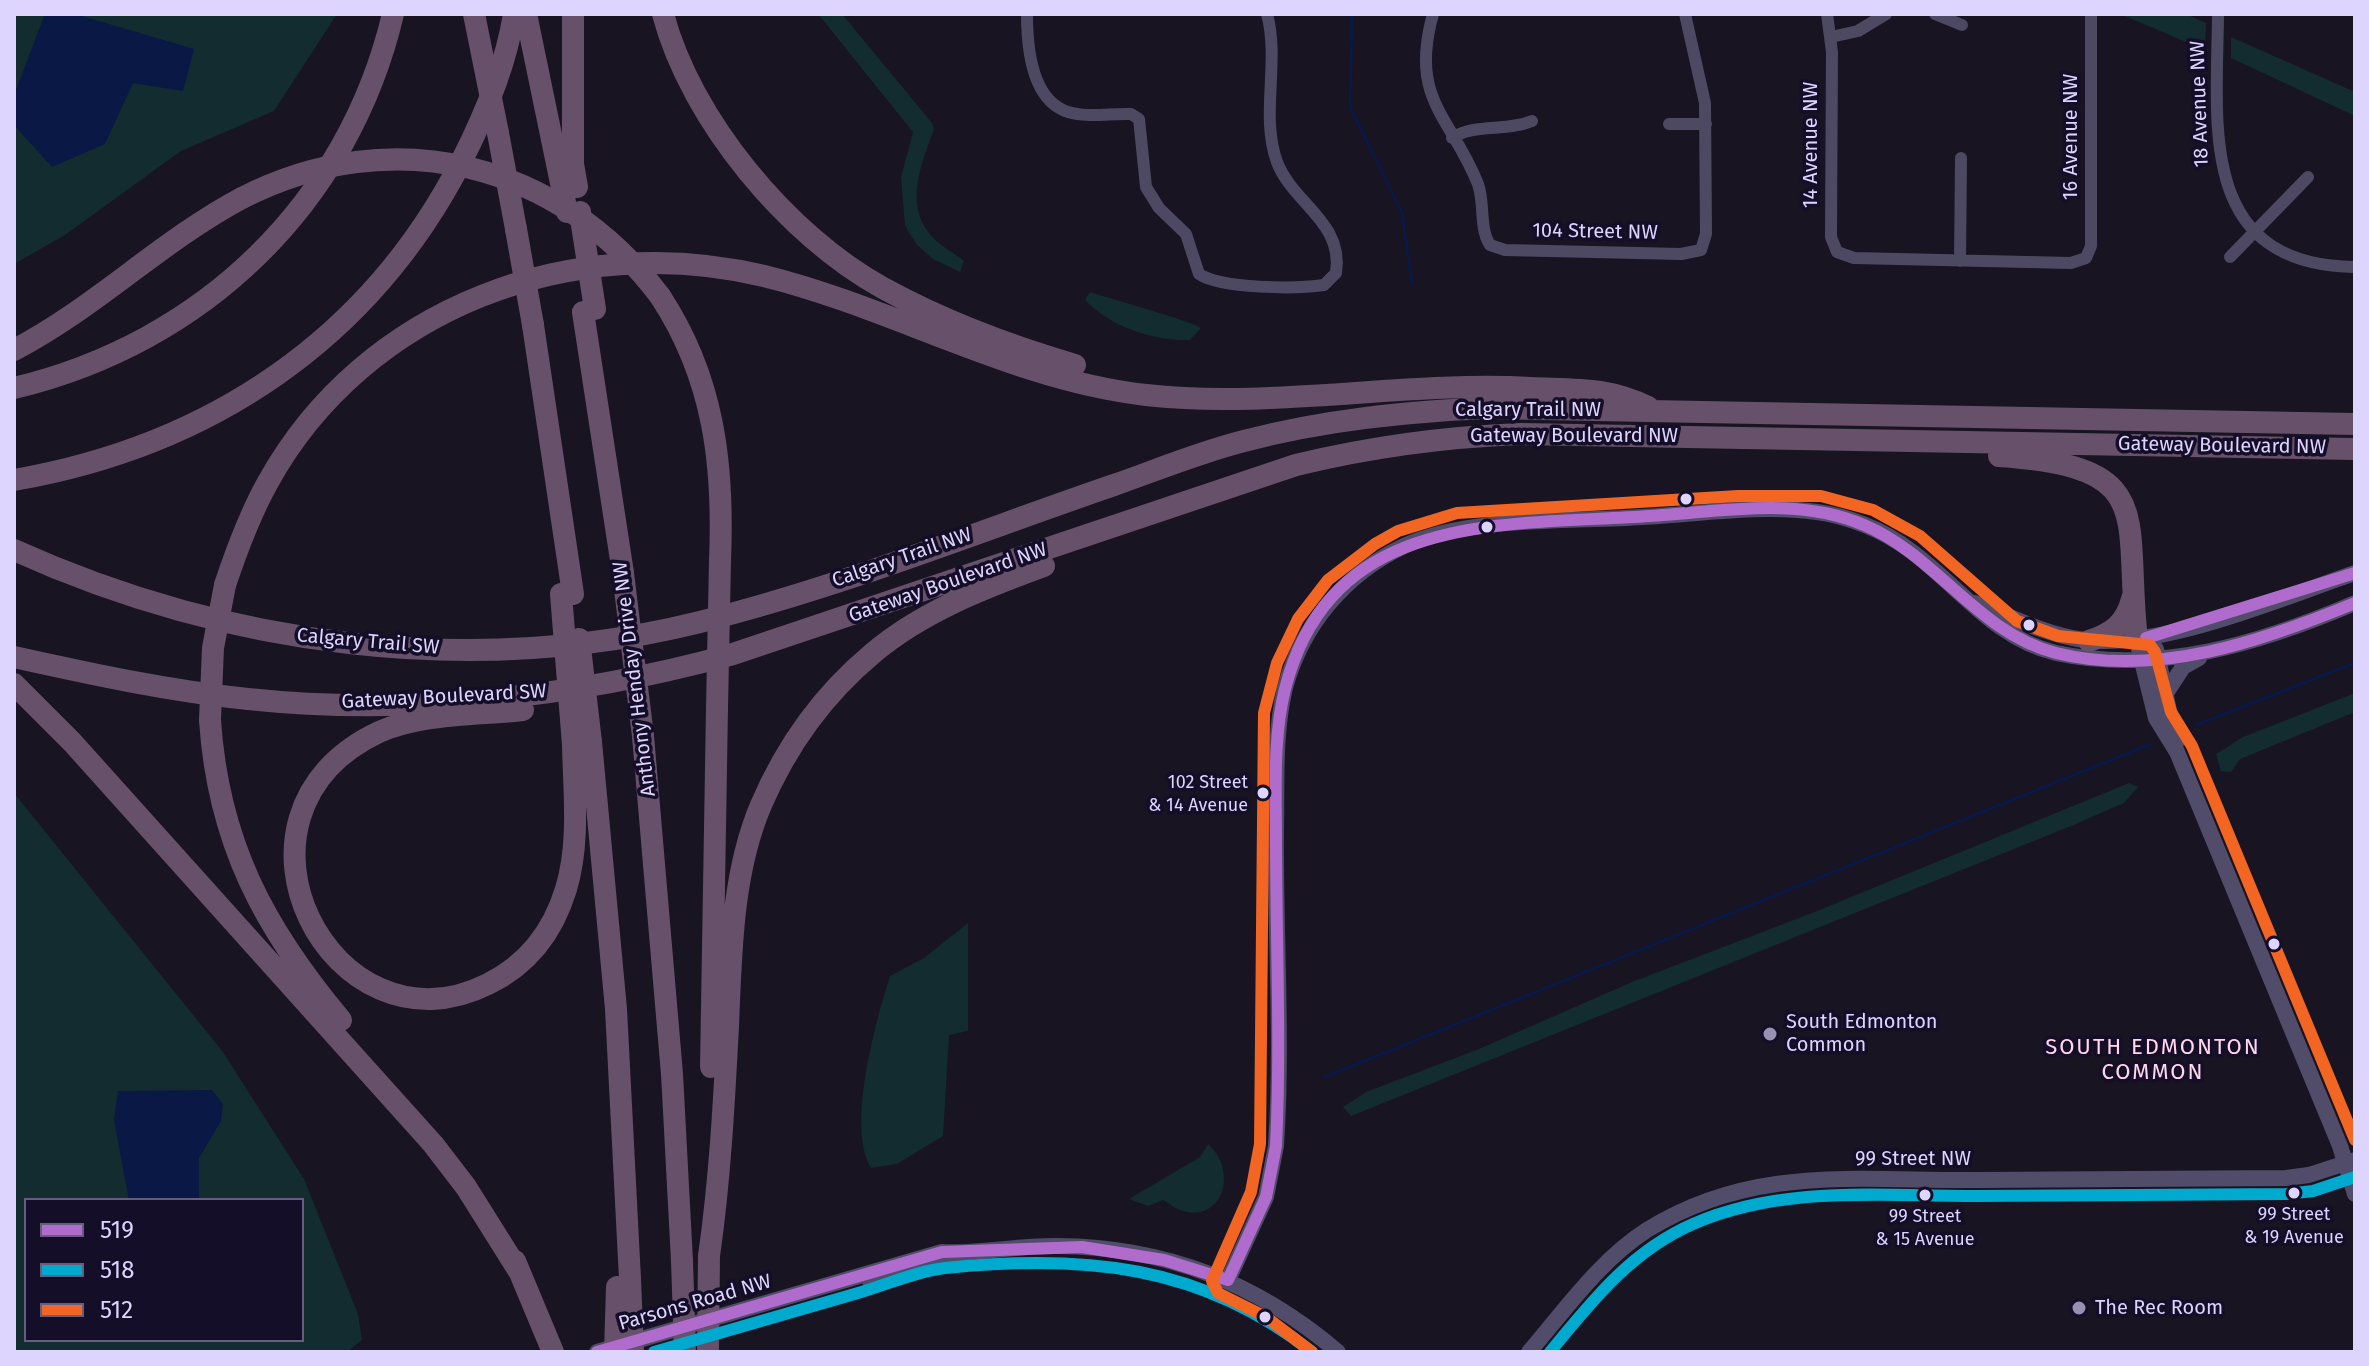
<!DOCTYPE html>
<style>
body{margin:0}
#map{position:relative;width:2369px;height:1366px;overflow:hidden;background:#181422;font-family:"Fira Sans",sans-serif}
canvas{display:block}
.frame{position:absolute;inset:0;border:16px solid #ded5ff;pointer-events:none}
.legend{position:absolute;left:24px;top:1198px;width:280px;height:144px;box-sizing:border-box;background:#150e28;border:2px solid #655e7e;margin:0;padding:10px 14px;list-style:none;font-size:24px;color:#ded5ff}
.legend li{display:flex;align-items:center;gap:16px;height:40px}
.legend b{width:40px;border:2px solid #655e7e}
</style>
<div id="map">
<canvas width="2369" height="1366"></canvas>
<div class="frame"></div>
<ul class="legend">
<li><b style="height:10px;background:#b06ccc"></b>519</li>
<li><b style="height:10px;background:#00a9ce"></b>518</li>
<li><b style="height:10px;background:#f26522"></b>512</li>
</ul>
</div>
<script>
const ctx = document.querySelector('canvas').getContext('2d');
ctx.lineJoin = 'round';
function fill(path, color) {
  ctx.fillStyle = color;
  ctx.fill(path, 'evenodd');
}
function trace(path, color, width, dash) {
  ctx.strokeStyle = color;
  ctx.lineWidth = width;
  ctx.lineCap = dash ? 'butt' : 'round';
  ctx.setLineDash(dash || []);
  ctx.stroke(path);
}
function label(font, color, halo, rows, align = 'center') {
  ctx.font = font + ' "Fira Sans",sans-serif';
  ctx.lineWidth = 7;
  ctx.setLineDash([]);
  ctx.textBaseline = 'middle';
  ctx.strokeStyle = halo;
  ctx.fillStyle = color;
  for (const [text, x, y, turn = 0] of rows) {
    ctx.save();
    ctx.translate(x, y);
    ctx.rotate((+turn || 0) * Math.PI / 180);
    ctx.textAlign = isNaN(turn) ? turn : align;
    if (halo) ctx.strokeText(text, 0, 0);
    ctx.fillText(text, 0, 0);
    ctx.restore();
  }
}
fill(new Path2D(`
 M14 14H337L274 111 181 151 65 235 14 264Z
 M818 14H842L932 123 934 129C923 160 904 202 929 233 938 245 952 251 964 261L960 272 933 259 917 245 905 226 901 177 913 132Z
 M2120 14H2186L2206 23 2205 50Z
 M2231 37 2355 92V116L2231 58Z
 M1090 292C1105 297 1197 323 1201 328L1190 340C1153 341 1111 327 1085 300Z
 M2355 693V712L2240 759 2231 772 2221 771 2216 754 2243 737Z
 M2129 783 2138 787 2124 803 2071 826 1351 1116 1343 1107 1366 1092 1479 1049 1632 982 1817 911Z
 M14 793 223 1052 304 1179 358 1314 362 1340 347 1352H14ZM26 1200H302V1340H26Z
 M968 923V1031L949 1035 943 1136 897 1164 871 1168C846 1126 876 1021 890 976L924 958Z
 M1208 1144C1240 1173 1221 1225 1180 1210 1174 1208 1169 1203 1163 1200L1148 1206 1129 1199 1200 1157Z`), '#122c30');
fill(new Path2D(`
 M45 14H75L194 49 183 91 133 83 105 144 52 167 14 125V95Z
 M212 1090 223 1104 221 1121 199 1158V1200H129L114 1120 118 1091Z`), '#091844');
trace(new Path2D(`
 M1352 14 1350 107 1402 213 1412 284
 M2196 725 2355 663
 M1325 1077 2151 744`), '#091844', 3);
trace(new Path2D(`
 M1027 14C1027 46 1031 100 1068 112 1088 118 1111 113 1131 114L1139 119 1146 187 1159 208 1186 234 1199 274C1222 289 1296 289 1324 285L1336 273C1344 222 1293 204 1277 162 1260 116 1280 62 1267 14
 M1433 14C1409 100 1451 116 1478 184 1485 204 1479 228 1490 245L1505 250 1681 254 1701 250 1706 234 1705 103 1685 14
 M1827 14 1832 52 1831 237 1837 252 1854 258 2071 263 2086 258 2091 246V14
 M1935 14 1962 25
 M2218 14C2217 126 2197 265 2355 267
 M1831 37 1858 31 1886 14
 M1669 124H1706
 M1452 138C1475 123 1506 132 1532 121
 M2230 257 2308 177
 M1960 261 1961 158`), '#4d4963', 12);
trace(new Path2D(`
 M1975 603C2009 615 2041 633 2078 639 2157 652 2278 599 2355 573
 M2139 649 2156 718 2177 752 2340 1146 2355 1194
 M2156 649 2176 744
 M2166 693 2183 667 2199 658
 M1228 1280 1266 1197 1276 1146C1283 1041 1275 934 1276 829 1277 783 1274 734 1285 688 1302 625 1345 574 1404 546 1469 516 1571 522 1642 517 1699 514 1760 504 1817 512 1833 514 1850 519 1865 525 1941 554 1978 635 2056 653 2159 675 2261 643 2355 603
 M870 1281 944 1265 967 1255
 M597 1352 942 1252C982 1254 1019 1245 1058 1246 1166 1247 1257 1283 1338 1352
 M1529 1352C1565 1310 1600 1260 1647 1230 1753 1164 1859 1181 1977 1180 2080 1179 2183 1178 2286 1178L2309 1175 2355 1160`), '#514c69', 16);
trace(new Path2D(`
 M526 14 567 212
 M573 14V164L577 187
 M663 14C691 120 788 236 883 288 943 321 1010 346 1075 365
 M498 133 516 229
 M660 296C714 378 724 464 720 561
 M583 312 623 573
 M533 325 573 594
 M14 350C95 308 161 241 242 198
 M14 388C203 343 348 204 393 14
 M1999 456C2160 467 2123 514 2137 640
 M14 480C210 446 369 340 461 162 484 117 506 65 514 14
 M14 550C227 646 471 679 700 622 840 587 977 532 1114 485 1157 470 1200 452 1244 441 1324 420 1404 412 1486 408L2355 424
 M225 585C237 549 250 514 268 482 365 307 574 230 764 276 894 308 1013 380 1146 395 1273 409 1403 381 1531 388 1576 390 1606 387 1648 407
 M2089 641C2113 633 2126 623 2132 599
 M14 657C91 674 169 691 248 699 408 716 575 697 730 655L1296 465C1370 447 1444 437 1521 434L2355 449
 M14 684 72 742 433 1144 466 1187 520 1273
 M523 710C478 715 421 713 379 732 203 815 333 1062 488 984 527 965 553 932 566 889 580 843 574 793 573 745
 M210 720C218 842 264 928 341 1020
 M643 736 672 1074 682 1261
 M591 742 616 1009 630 1279
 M711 1067 717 708
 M709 1256C720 1179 724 1103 728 1026 731 953 732 873 761 805 786 747 824 694 872 654 921 612 984 588 1044 566
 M515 1261 553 1352`), '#675069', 22);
trace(new Path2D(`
 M474 14 498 133
 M242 198C392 121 559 162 660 296
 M580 212 595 309
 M516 229 533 325
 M623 573 643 736
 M561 594 573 745
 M579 639 591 742
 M717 708 720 561
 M210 720 213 648 225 585
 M682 1261 685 1352
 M630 1279 633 1352
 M615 1352 617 1287
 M708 1352 709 1256`), '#675069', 22);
trace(new Path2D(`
 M2146 638 2355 573
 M1228 1280 1266 1197 1276 1146C1281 1043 1276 941 1276 838 1276 789 1273 737 1285 689 1331 509 1505 526 1650 516 1719 512 1798 496 1864 525 1936 555 1979 634 2056 653 2157 678 2263 641 2355 603
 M597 1352 942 1252 1082 1247 1164 1260 1228 1280`), '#b06ccc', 12);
trace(new Path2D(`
 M654 1352C722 1332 790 1313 858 1293 886 1285 917 1271 945 1268 1082 1254 1201 1264 1312 1352
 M1550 1352C1592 1301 1631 1251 1693 1224 1782 1185 1882 1196 1976 1196 2079 1196 2183 1194 2286 1194L2313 1191 2355 1177`), '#00a9ce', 12);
trace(new Path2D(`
 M1312 1352 1266 1317 1218 1293 1212 1281 1251 1192 1260 1144 1264 713 1277 663 1298 619 1328 580 1375 544 1398 531 1457 513 1738 496H1821L1873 510 1920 536 2017 621 2058 636 2150 645 2155 652 2171 712 2192 746 2355 1140`), '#f26522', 12);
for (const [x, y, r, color] of [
 [1686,499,7,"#ded5ff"],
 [1487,527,7,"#ded5ff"],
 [2029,625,7,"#ded5ff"],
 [1263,793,7,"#ded5ff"],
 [2274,944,7,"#ded5ff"],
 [1770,1034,8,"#9991b2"],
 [2294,1193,7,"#ded5ff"],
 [1925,1195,7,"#ded5ff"],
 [2079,1308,8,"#9991b2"],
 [1265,1317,7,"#ded5ff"]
]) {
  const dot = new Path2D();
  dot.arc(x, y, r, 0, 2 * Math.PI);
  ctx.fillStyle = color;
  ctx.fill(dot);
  trace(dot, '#150e28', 3);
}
label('18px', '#ded5ff', '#150e28', [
 ["102 Street",1248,783,"right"],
 ["& 14 Avenue",1248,806,"right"],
 ["99 Street",2294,1215],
 ["& 19 Avenue",2294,1238],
 ["99 Street",1925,1217],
 ["& 15 Avenue",1925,1240]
]);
label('20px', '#ded5ff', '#150e28', [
 ["18 Avenue NW",2200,104,-92],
 ["16 Avenue NW",2071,137,-90],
 ["14 Avenue NW",1811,145,-90],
 ["104 Street NW",1595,232,1],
 ["Calgary Trail NW",1528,410],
 ["Gateway Boulevard NW",1574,436],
 ["Gateway Boulevard NW",2222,446,1],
 ["Calgary Trail NW",902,558,-19],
 ["Gateway Boulevard NW",948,583,-19],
 ["Calgary Trail SW",368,642,5],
 ["Anthony Henday Drive NW",635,679,-97],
 ["Gateway Boulevard SW",444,697,-3],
 ["99 Street NW",1913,1159],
 ["Parsons Road NW",695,1303,-16]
]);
label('20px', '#ded5ff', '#150e28', [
 ["South Edmonton",1786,1022],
 ["Common",1786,1045],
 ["The Rec Room",2095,1308]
], 'left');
ctx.letterSpacing = '2px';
label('22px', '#ffd7ec', '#150e28', [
 ["SOUTH EDMONTON",2153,1048],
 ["COMMON",2153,1073]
]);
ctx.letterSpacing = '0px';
</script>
